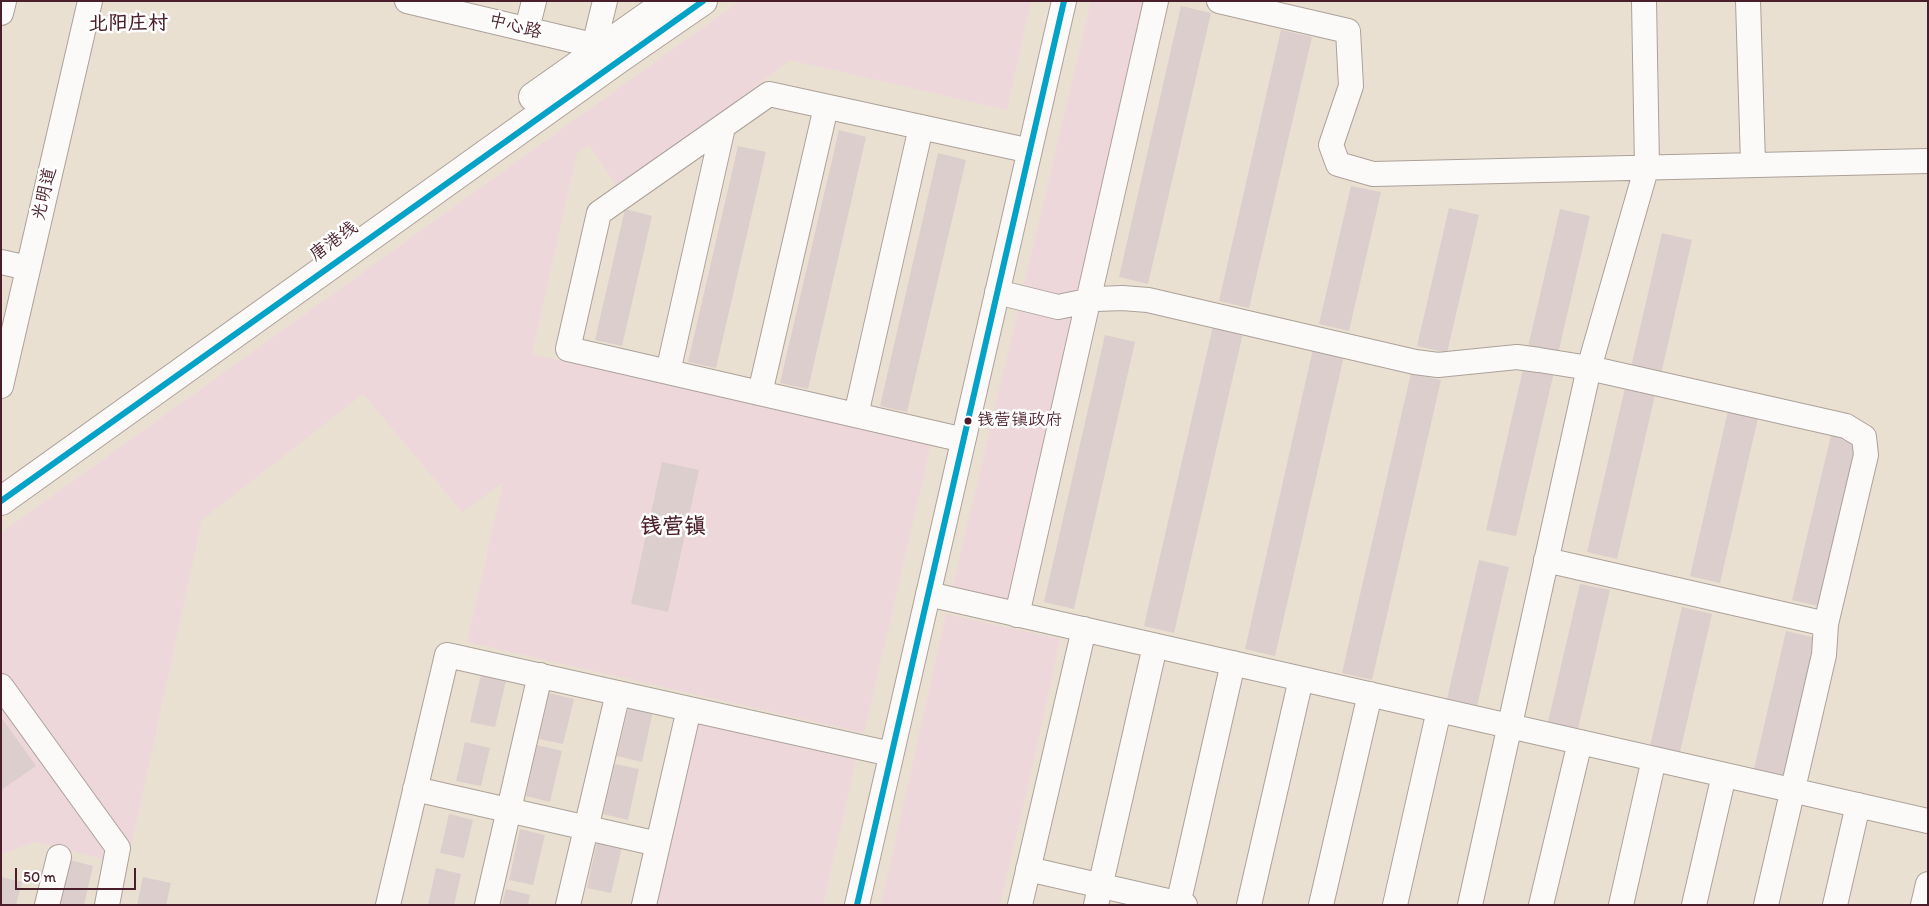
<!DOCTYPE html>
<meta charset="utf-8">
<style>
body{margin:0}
#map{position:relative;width:1929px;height:906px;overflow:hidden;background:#e9e0d1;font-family:Itim,sans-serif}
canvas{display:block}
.frame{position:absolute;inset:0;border:2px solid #4a1f2b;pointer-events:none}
.scale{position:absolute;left:15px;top:868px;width:121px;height:22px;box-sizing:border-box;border:2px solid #4a1f2b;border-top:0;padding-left:6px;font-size:15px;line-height:18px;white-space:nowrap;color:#4a1f2b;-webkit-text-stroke:4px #fff;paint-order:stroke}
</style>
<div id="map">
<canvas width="1929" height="906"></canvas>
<div class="frame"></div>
<div class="scale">50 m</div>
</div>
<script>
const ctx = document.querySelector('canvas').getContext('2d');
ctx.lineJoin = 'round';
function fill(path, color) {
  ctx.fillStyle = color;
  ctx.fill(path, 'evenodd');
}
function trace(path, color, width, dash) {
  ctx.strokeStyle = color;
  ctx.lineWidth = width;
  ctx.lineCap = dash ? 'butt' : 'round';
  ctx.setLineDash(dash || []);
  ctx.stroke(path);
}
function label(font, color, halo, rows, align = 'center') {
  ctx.font = font + ' Itim,"LXGW WenKai TC",sans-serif';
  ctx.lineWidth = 5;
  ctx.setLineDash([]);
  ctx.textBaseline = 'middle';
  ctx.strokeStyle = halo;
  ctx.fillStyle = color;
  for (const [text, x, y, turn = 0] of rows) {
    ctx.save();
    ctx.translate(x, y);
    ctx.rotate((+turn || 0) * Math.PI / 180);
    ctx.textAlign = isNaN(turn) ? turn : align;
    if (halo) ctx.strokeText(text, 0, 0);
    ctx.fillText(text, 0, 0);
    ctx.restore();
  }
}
fill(new Path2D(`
 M740 1H1031L1007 110 790 60 620 191 589 145 577 153 532 354 931 445 864 733 467 642 503 483 462 512 363 394 202 520 127 865 36 842 1 854V533Z
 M1091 1H1149L1007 603 952 590Z
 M946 614 1060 639 1032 769 1000 905H881Z
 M696 723 856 760 823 905H654Z`), '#edd7db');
fill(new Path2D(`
 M1181 6 1211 13 1148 284 1119 277Z
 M1281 30 1312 37 1249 308 1219 301Z
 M839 130 866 137 808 389 780 383Z
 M738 146 766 152 716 368 688 362Z
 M938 153 966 160 907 412 880 406Z
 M1351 186 1381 192 1349 331 1319 324Z
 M1449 208 1479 215 1447 353 1417 346Z
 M625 209 652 216 622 346 595 340Z
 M1560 209 1590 216 1558 354 1528 347Z
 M1662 233 1692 240 1660 378 1630 371Z
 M1213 326 1243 333 1174 633 1144 626Z
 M1105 335 1135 342 1074 609 1044 602Z
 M1313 349 1344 356 1275 656 1245 649Z
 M1524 365 1554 372 1516 536 1486 530Z
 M1411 373 1441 380 1372 680 1342 673Z
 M1625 388 1655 395 1617 559 1587 552Z
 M1728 411 1758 418 1720 583 1690 576Z
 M1831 435 1861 442 1823 607 1792 600Z
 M662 462 699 470 668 612 631 604Z
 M1479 560 1509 567 1477 706 1447 699Z
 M1580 584 1610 590 1578 729 1548 722Z
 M1682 607 1712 614 1680 752 1650 746Z
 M1786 631 1816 638 1784 776 1754 769Z
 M481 675 506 681 495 727 470 722Z
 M549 693 574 699 563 744 539 739Z
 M629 705 653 711 642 762 617 756Z
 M1 717 36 766 1 790Z
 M465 742 490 748 481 786 456 781Z
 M537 745 562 751 550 802 526 796Z
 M615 764 639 769 628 820 603 814Z
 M449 814 473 820 464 858 440 853Z
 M520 829 545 835 533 885 509 880Z
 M598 837 623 843 611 893 587 888Z
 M66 859 93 866 84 905H55Z
 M436 868 461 874 454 905H428Z
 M1 877 22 882 16 905H1Z
 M143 877 171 883 166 905H137Z
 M506 889 530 895 528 905H502Z`), '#dccecc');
const minor = new Path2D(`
 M407 1 601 47 613 54
 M1219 1 1348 31 1351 86 1331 145 1338 164 1373 174 1928 161
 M1748 1 1753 163
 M1 13 4 1
 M527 29 534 1
 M594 46 605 1
 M1 262 28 268
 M997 292 1058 307 1097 299 1122 298 1148 300 1415 362 1438 365 1517 357 1539 360 1589 368 1846 426 1864 437 1866 455 1826 624 1824 655 1766 905
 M668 372 723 127
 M1 386 90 1
 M760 393 826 107
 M856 415 921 127
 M951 437 568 349 599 213 769 94 1017 148
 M1546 560 1826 624
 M928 594 1928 821
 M1017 615 1156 1
 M1 686 118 848 107 905
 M415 789 658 844
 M1028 869 1185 905
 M47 905 59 857
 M388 905 447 655 891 754
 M487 905 540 675
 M568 905 618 693
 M644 905 689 709
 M857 905 1064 1
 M1020 905 1084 629
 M1096 905 1155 646
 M1178 905 1233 663
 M1249 905 1301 679
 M1321 905 1370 694
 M1395 905 1439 710
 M1470 905 1589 368 1647 166 1644 1
 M1541 905 1580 742
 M1621 905 1654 759
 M1694 905 1724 775
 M1835 905 1858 805
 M1923 905 1928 884`);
const highway = new Path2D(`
 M533 97 666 3
 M1 501 620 58 703 1`);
trace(minor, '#aca19a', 26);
trace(highway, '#aca19a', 30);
trace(minor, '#fcfaf8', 24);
trace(highway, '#fcfaf8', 28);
trace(new Path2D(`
 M1 501 703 1
 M857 905 1064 1`), '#04a2c6', 6);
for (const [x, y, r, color] of [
 [968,421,4.5,"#4a1f2b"]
]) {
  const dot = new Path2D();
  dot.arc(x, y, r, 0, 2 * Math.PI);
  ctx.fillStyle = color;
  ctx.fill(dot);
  trace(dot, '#fff', 2);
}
label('17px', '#4a1f2b', '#fff', [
 ["钱营镇政府",977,421]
], 'left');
label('18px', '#4a1f2b', '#fff', [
 ["中心路",515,27,14],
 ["光明道",45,194,-77],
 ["唐港线",334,242,-36]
]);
label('bold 20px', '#4a1f2b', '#fff', [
 ["北阳庄村",128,24]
]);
label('bold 22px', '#4a1f2b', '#fff', [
 ["钱营镇",673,527]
]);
</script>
